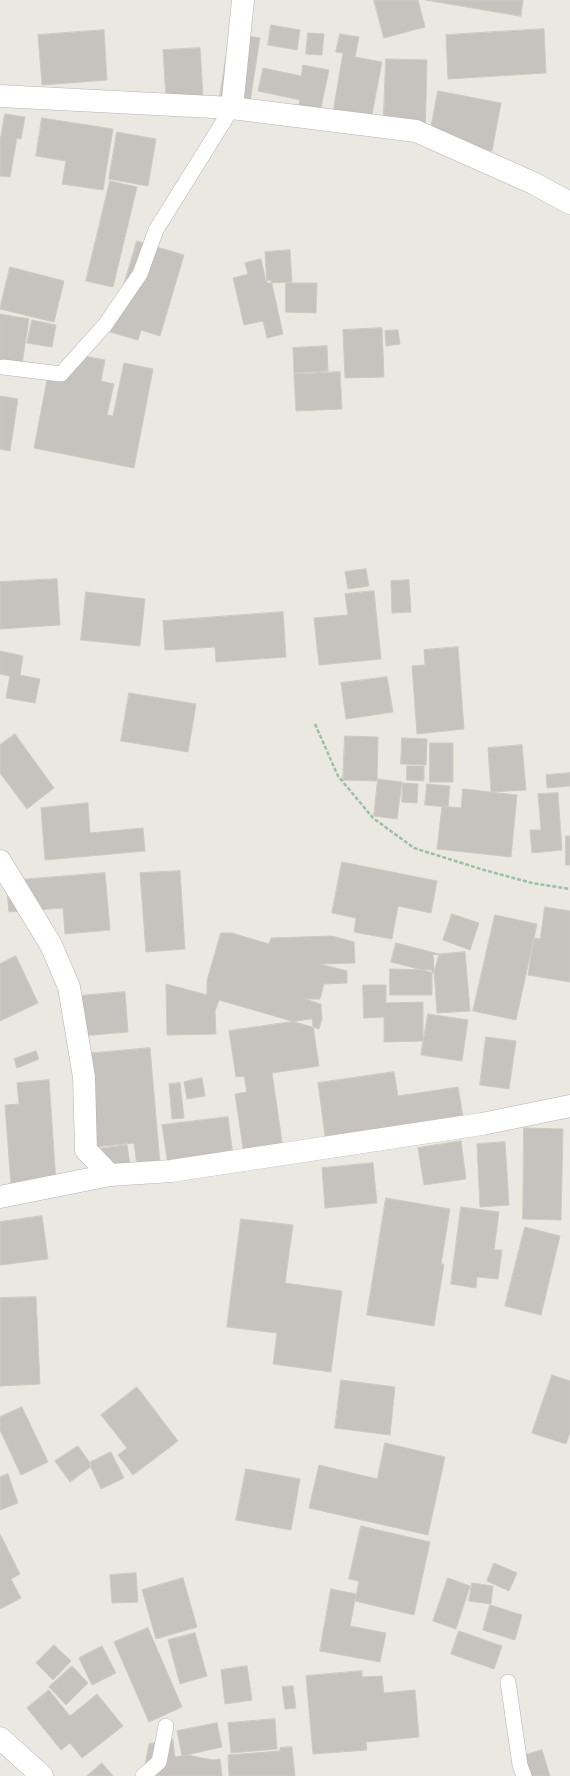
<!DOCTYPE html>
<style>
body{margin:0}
canvas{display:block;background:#ebe8e1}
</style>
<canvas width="570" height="1776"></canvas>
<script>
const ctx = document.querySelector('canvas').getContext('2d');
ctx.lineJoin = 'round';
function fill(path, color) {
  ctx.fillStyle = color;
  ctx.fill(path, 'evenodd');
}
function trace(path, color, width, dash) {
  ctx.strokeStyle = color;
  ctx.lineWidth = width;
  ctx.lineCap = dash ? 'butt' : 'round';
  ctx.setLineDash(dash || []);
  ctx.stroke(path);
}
const building = new Path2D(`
 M374 0H418L425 27 384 38Z
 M426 0H523L521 16Z
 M271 25 300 30 297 50 268 45Z
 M544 29 546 73 448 79 446 35Z
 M104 30 107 80 42 85 38 35Z
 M230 33 260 38 249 108 219 103Z
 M308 33 324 34 322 55 306 54Z
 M340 34 359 37 355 57 382 62 370 125 332 118 343 53 336 52Z
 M200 48 203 96 166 98 163 50Z
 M386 59 427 60 425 137 383 136Z
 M303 65 329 70 319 117 297 112 300 100 258 91 263 68 301 76Z
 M438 91 501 103 492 151 429 139Z
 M5 114 25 117 21 139 17 138 10 177 0 176V141Z
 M42 118 113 129 103 190 62 184 66 161 36 156Z
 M117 132 156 139 148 186 109 179Z
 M110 181 137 187 113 287 86 281Z
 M137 241 184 255 160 336 141 330 138 340 110 332Z
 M290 250 292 282 267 283 265 252Z
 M261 259 266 281 271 280 283 334 267 338 263 321 244 325 233 278 248 274 245 263Z
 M10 267 64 281 54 322 0 309Z
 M286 283H317L316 313 286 312Z
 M0 314 29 319 21 371 0 368Z
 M32 320 56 325 52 347 27 343Z
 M382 328 384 377 345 378 343 330Z
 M398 330 400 344 386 346 385 331Z
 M327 346 328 371 294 373 293 348Z
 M69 353 105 360 101 381 114 384 107 415 113 416 124 363 153 369 134 468 34 448 48 375 65 378Z
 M340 372 342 409 296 411 294 374Z
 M0 396 18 399 10 451 0 449Z
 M366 569 369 586 348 589 345 572Z
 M57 579 60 625 0 629V582Z
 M409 580 411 612 392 613 391 581Z
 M374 591 381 659 319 665 314 618 348 615 345 594Z
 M86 592 145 599 140 646 81 640Z
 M283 612 286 657 216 662 215 647 165 650 163 621Z
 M458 647 464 729 417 734 412 666 425 665 424 650Z
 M0 651 23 656 20 675 40 679 35 703 6 698 10 676 0 674Z
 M387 677 393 712 346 719 341 683Z
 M129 693 196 704 188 752 121 741Z
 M15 734 54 788 27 809 0 773V745Z
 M345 736 378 737 377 781 343 780Z
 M402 738 427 739 426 765 401 764Z
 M430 743H453V782H430Z
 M522 745 526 790 491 792 488 748Z
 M407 766H424V781L407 780Z
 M570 773V786L547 788 546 775Z
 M378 779 402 782 397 819 374 816Z
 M403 783 418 784 417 803 402 802Z
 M427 784 450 786 448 807 425 805Z
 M463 789 517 795 511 857 437 849 442 806 461 808Z
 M558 793 562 850 532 853 530 830H541L538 794Z
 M88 803 90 833 143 828 145 851 45 860 41 808Z
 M566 836H570V865H566Z
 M342 862 437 881 431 913 398 906 392 939 354 932 356 918 332 913Z
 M180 871 185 949 146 952 140 873Z
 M105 873 110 930 65 934 63 908 9 912 6 881Z
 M545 907 570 911V982L528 975 534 938 540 939Z
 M452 914 479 923 470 950 443 940Z
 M495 915 537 924 516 1020 473 1011Z
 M221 933H232L269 944 271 938 332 936 354 942 355 963 320 964 347 971V983L324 984 320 999H305L321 1004 322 1019 319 1029 219 1000 215 1011 216 1034 167 1035 166 984 207 995V981Z
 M396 943 439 954 434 973 391 962Z
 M465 952 470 1011 437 1013 433 955Z
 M16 956 38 1003 0 1021V964Z
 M390 969 432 970V995H390Z
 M363 985H386V1003L423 1002V1041L384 1042V1017L364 1018Z
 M125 992 128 1032 69 1037 66 997Z
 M428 1014 468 1020 462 1061 421 1055Z
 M312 1019 319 1066 272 1073 284 1155 245 1161 235 1094 247 1092 244 1076 236 1077 229 1031Z
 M486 1037 516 1041 509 1089 480 1085Z
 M150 1048 160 1163 137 1166 134 1143 93 1147 84 1054Z
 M36 1051 39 1059 17 1068 14 1059Z
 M394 1072 398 1096 458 1087 464 1123 326 1143 318 1083Z
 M202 1078 205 1096 187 1099 184 1082Z
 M49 1080 56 1182 11 1185 5 1105 19 1104 17 1083Z
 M180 1083 184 1118 172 1119 169 1084Z
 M228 1117 234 1163 169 1172 162 1125Z
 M524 1128 563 1129 561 1220 523 1219Z
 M461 1141 466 1179 424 1185 418 1148Z
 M505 1142 509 1205 480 1207 477 1144Z
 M127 1145 130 1164 100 1168 97 1149Z
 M373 1163 377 1203 325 1208 322 1168Z
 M386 1198 450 1209 441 1264H444L434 1326 367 1315Z
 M461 1207 499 1212 494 1250H502L498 1279 477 1277 476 1288 451 1284Z
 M42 1216 48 1259 0 1265V1222Z
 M241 1219 293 1225 285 1283 342 1291 331 1372 273 1364 277 1333 227 1327Z
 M525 1227 560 1236 541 1315 505 1306Z
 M36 1297 40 1384 0 1386V1298Z
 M552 1375 570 1381V1432L566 1444 532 1433Z
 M341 1380 395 1387 390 1435 335 1428Z
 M137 1387 178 1441 133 1475 118 1455 127 1448 101 1415Z
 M22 1407 48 1462 21 1475 0 1430V1417Z
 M385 1443 445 1457 428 1535 309 1508 319 1465 377 1479Z
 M78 1446 92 1466 70 1482 55 1461Z
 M111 1452 124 1478 101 1489 89 1463Z
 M246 1469 300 1479 291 1530 236 1520Z
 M8 1474 18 1503 0 1510V1477Z
 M361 1526 430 1542 414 1615 355 1601 359 1581 349 1579Z
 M0 1534 20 1574 11 1579 21 1598 0 1609Z
 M494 1563 517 1573 509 1591 487 1581Z
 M136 1573 138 1602 112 1603 110 1575Z
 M183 1578 197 1627 156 1639 142 1590Z
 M448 1578 470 1586 456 1629 433 1621Z
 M472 1583 493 1586 491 1604 469 1601Z
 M331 1589 356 1594 350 1626 386 1633 380 1662 320 1651Z
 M490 1605 522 1615 515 1640 483 1630Z
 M148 1628 182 1707 149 1722 114 1642Z
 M459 1631 502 1646 494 1669 451 1654Z
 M195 1633 207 1676 180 1684 168 1640Z
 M54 1645 71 1661 53 1680 36 1663Z
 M102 1646 116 1673 92 1685 79 1658Z
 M72 1666 88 1683 66 1705 49 1687Z
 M247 1666 252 1700 225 1704 221 1670Z
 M362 1671V1677L382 1676 384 1693 415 1690 419 1737 366 1742 367 1750 313 1754 306 1676Z
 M293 1686 296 1708 285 1709 282 1687Z
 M49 1690 70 1716 97 1694 123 1726 82 1758 70 1743 61 1750 27 1708Z
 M275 1719 277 1749 231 1753 228 1723Z
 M217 1723 222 1747 182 1756 177 1731Z
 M173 1740 175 1757 187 1755 213 1760 220 1759 222 1776H143L149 1744Z
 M292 1747 295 1776H229L228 1755 280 1751V1748Z
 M542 1750 550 1776H528L522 1756Z
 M102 1763 113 1776H87Z`);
fill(building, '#c6c3be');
trace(building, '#cfcac0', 1);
const service = new Path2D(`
 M3 367 61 374 105 325 140 274 156 230 232 108
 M508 1682 520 1765 524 1776
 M143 1776 159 1762 166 1726`);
const minor = new Path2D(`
 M232 108 243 0
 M0 861 51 945 69 987 84 1077 86 1150 110 1175 171 1171 482 1124 570 1106
 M0 1197 110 1175
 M0 1738 42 1776`);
const tertiary = new Path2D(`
 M0 96 232 108 416 131 533 183 570 203`);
trace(service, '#b1b3b7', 16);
trace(minor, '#b1b3b7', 23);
trace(tertiary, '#b1b3b7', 23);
trace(new Path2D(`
 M315 724 338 776 373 818 414 848 484 870 532 883 570 889`), '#99c1a3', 2.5, [4, 2]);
trace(service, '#fff', 15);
trace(minor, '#fff', 22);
trace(tertiary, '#fff', 22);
</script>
